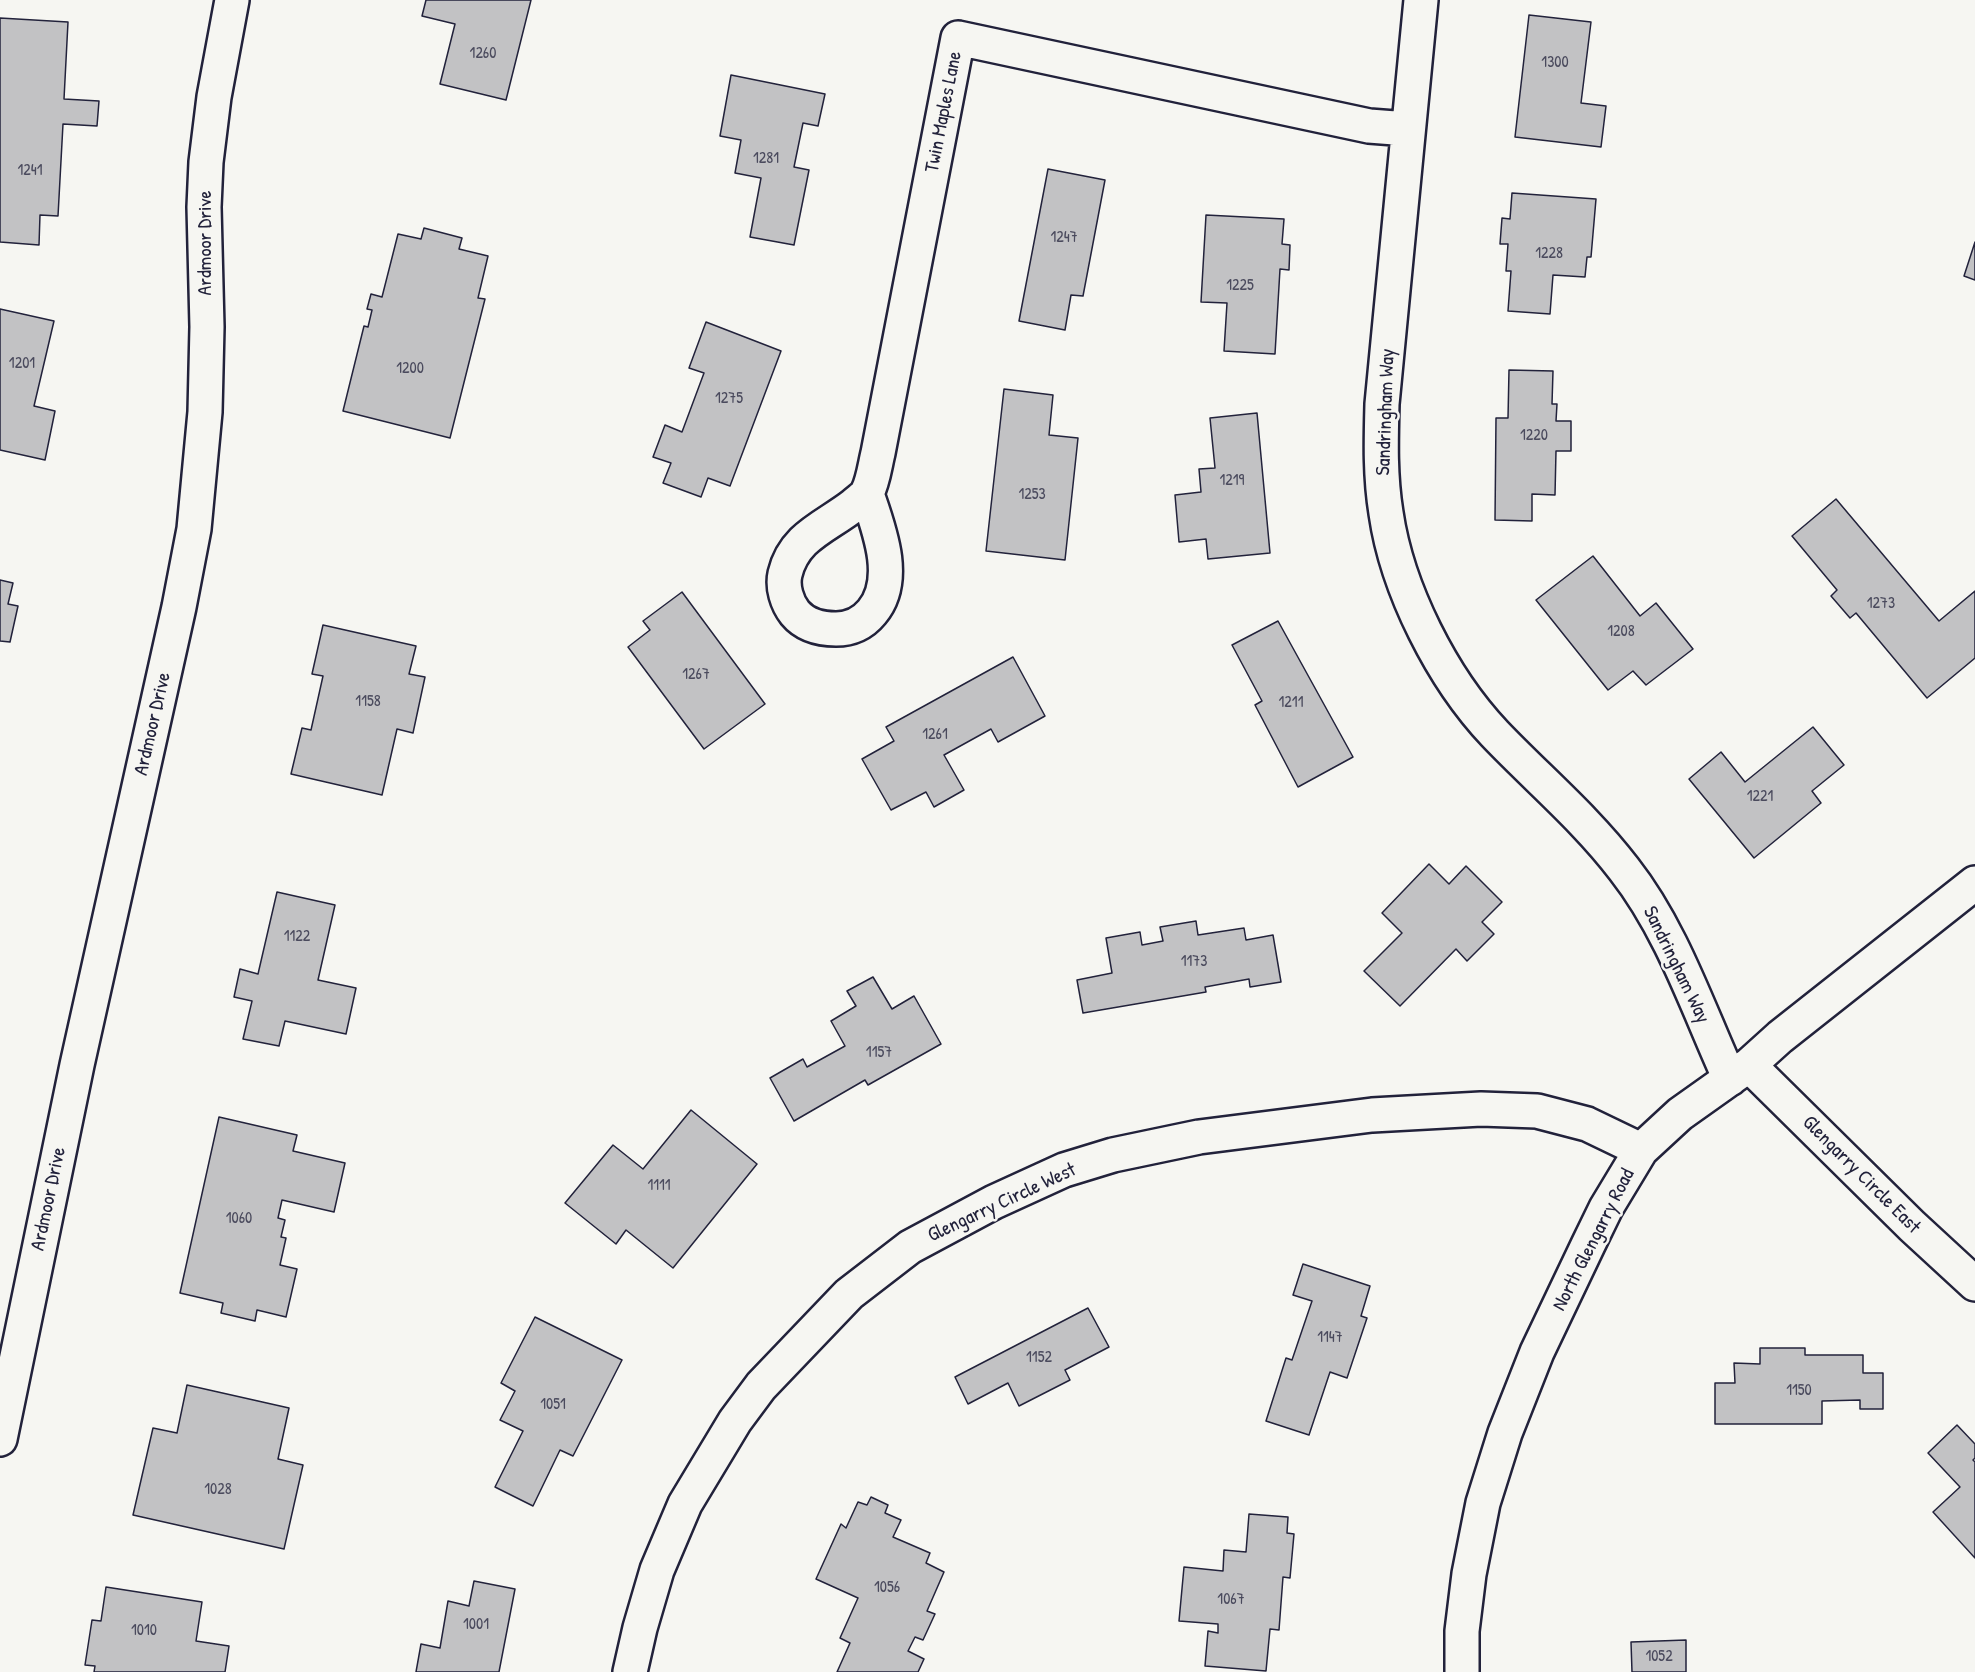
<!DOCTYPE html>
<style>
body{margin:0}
canvas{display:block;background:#f6f6f2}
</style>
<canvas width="1975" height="1672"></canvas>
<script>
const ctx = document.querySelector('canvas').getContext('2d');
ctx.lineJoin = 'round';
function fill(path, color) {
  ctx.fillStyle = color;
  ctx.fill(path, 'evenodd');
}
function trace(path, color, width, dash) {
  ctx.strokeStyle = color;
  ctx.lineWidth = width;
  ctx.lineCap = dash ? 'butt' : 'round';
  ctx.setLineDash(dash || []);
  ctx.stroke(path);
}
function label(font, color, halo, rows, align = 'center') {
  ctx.font = font + ' "Patrick Hand",sans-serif';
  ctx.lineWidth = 5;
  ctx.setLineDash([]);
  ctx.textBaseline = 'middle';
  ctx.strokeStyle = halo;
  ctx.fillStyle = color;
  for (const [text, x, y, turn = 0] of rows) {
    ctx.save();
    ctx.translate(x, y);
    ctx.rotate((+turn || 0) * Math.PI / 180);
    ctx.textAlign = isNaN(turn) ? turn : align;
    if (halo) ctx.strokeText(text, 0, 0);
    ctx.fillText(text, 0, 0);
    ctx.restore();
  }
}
const building = new Path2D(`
 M426 0H531L506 100 440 84 455 24 422 16Z
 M1529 15 1591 22 1581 103 1606 106 1601 147 1515 137Z
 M0 18 68 22 64 99 99 101 97 126 63 124 58 216 40 215 39 245 0 242Z
 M731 75 825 94 818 126 803 123 794 167 809 170 794 245 750 237 761 178 735 173 741 140 720 136Z
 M1048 169 1105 180 1083 296 1071 295 1065 330 1019 321Z
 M1512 193 1596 199 1591 257H1587L1585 277 1553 275 1550 314 1508 311 1511 271H1506L1508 244H1500L1502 218 1510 219Z
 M1206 215 1284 219 1282 244 1290 245 1289 270 1280 269 1275 354 1224 351 1227 303 1201 302Z
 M424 228 462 238 459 249 488 256 478 298 485 299 450 438 343 411 364 326 368 327 372 310 367 309 371 294 382 297 398 234 421 239Z
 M1975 242V280L1964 276Z
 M0 309 54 321 34 406 55 411 45 460 0 450Z
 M706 322 781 351 730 486 708 478 701 497 663 483 671 463 653 457 665 425 682 432 704 373 689 368Z
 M1509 370 1553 371 1552 404H1557L1556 421H1571V451H1556L1555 495 1532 494V521L1495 520 1496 418H1508Z
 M1004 389 1053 395 1049 435 1078 438 1065 560 986 551Z
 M1257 413 1270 553 1208 559 1206 539 1179 542 1175 495 1201 492 1199 469 1215 468 1210 418Z
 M1836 499 1939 621 1975 591V658L1927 698 1856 613 1850 618 1831 596 1837 590 1792 536Z
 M1593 556 1640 616 1656 603 1693 649 1646 685 1633 671 1608 690 1536 600Z
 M0 580 13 583 8 604 18 606 10 642 0 641Z
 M682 592 765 704 704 749 628 647 650 630 643 621Z
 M1278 621 1353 757 1298 787 1255 705 1262 701 1232 645Z
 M323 625 416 646 409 674 425 677 413 733 397 729 382 795 291 774 302 728 311 730 323 676 312 674Z
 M1013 657 1045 716 998 742 991 729 944 755 964 790 934 807 926 792 891 810 862 759 894 741 886 727Z
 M1813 727 1844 765 1812 791 1821 803 1754 858 1689 779 1721 752 1745 782Z
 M1429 864 1449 884 1466 866 1502 902 1482 922 1494 934 1467 961 1456 949 1400 1006 1364 971 1402 933 1382 913Z
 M277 892 335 905 318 980 356 988 346 1034 285 1021 279 1046 243 1039 252 1001 234 997 240 969 258 974Z
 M1196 921 1198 935 1244 928 1246 940 1273 935 1281 982 1250 987 1249 979 1205 987 1206 992 1083 1013 1077 980 1112 973 1106 938 1140 932 1142 945 1163 941 1160 927Z
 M873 977 892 1009 914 996 941 1044 868 1085 865 1080 794 1121 770 1078 803 1059 807 1067 845 1046 831 1021 856 1006 847 991Z
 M691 1110 757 1164 673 1268 626 1230 616 1244 565 1203 613 1145 643 1169Z
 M219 1117 297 1135 293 1151 345 1163 334 1212 282 1200 278 1218 285 1220 281 1237 286 1238 280 1265 297 1269 286 1317 257 1310 255 1321 221 1313 223 1303 180 1293Z
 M1303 1264 1370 1286 1361 1316 1367 1318 1347 1378 1330 1372 1309 1435 1266 1421 1286 1358 1292 1360 1312 1301 1293 1295Z
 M1088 1308 1109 1347 1065 1370 1070 1380 1019 1406 1008 1383 968 1404 955 1377Z
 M535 1317 622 1360 573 1456 560 1450 533 1506 495 1487 523 1431 500 1420 515 1391 501 1383Z
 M1760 1348H1805V1355H1863V1373H1883V1409H1860V1400L1822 1401V1424H1715V1383H1735L1734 1363 1760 1364Z
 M187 1385 289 1408 278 1459 303 1465 284 1549 133 1515 153 1428 177 1433Z
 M1957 1425 1975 1444V1458L1973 1460 1975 1462V1558L1933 1512 1960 1487 1928 1453Z
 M871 1497 888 1505 885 1513 901 1520 893 1537 930 1553 926 1563 944 1572 927 1611 935 1614 923 1640 915 1637 908 1651 924 1659 918 1672H837L850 1643 840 1638 858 1598 816 1579 841 1524 846 1528 858 1502 867 1505Z
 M1249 1514 1288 1517 1287 1533 1294 1534 1290 1578 1283 1577 1279 1630 1270 1629 1266 1671 1205 1666 1208 1631 1218 1633V1624L1179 1621 1184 1567 1223 1571 1224 1550 1246 1552Z
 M474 1581 515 1589 499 1672H416L421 1644 440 1648 448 1601 469 1606Z
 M106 1587 202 1602 196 1641 229 1646 225 1672H94L95 1666 85 1665 92 1620 101 1621Z
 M1686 1640V1672H1632L1631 1642Z`);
fill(building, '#c2c2c4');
trace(building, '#22223b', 1.5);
const minor = new Path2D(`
 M1421 0 1382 404C1381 441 1380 476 1386 513 1397 589 1442 678 1495 734 1538 779 1586 819 1624 869 1672 930 1698 1009 1730 1079
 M867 494C879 529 899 580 872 612 863 623 851 629 836 629 821 629 805 625 795 613 787 603 782 587 785 574 794 536 826 527 854 505 858 501 865 497 867 493 873 482 875 465 878 453L958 38 1369 126 1408 129
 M1749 1065 1912 1226 1975 1284
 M0 1439 77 1065 179 607 194 529 205 412 207 327 204 207 206 162 214 97 232 0
 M630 1672 640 1628 657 1570 685 1504 735 1421 761 1386 849 1294 910 1247 994 1202 1064 1170 1113 1155 1199 1137 1372 1115 1481 1109 1537 1111 1587 1124 1641 1150
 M1462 1672V1631L1469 1574 1483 1503 1505 1433 1537 1352 1588 1245 1606 1208 1641 1150 1680 1114 1749 1065 1780 1037 1975 883`);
trace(minor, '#22223b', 38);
trace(minor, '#f6f6f2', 33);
label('16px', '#4a4a5d', null, [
 ["1260",483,54],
 ["1300",1555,63],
 ["1281",766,159],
 ["1241",30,171],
 ["1247",1064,238],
 ["1228",1549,254],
 ["1225",1240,286],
 ["1201",22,364],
 ["1200",410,369],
 ["1275",729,399],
 ["1220",1534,436],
 ["1219",1232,481],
 ["1253",1032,495],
 ["1273",1881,604],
 ["1208",1621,632],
 ["1267",696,675],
 ["1158",368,702],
 ["1211",1291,703],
 ["1261",935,735],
 ["1221",1760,797],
 ["1122",297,937],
 ["1173",1194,962],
 ["1157",879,1053],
 ["1111",659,1186],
 ["1060",239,1219],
 ["1147",1330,1338],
 ["1152",1039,1358],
 ["1150",1799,1391],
 ["1051",553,1405],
 ["1028",218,1490],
 ["1056",887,1588],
 ["1067",1231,1600],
 ["1001",476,1625],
 ["1010",144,1631],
 ["1052",1659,1657]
]);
label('20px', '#22223b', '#f6f6f2', [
 ["Twin Maples Lane",944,112,-79],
 ["Ardmoor Drive",206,243,-90],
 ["Sandringham Way",1386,412,-88],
 ["Ardmoor Drive",153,724,-77],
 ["Sandringham Way",1676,965,64],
 ["Glengarry Circle East",1861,1175,45],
 ["Ardmoor Drive",49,1199,-78],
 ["Glengarry Circle West",1002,1203,-25],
 ["North Glengarry Road",1594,1240,-63]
]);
</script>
